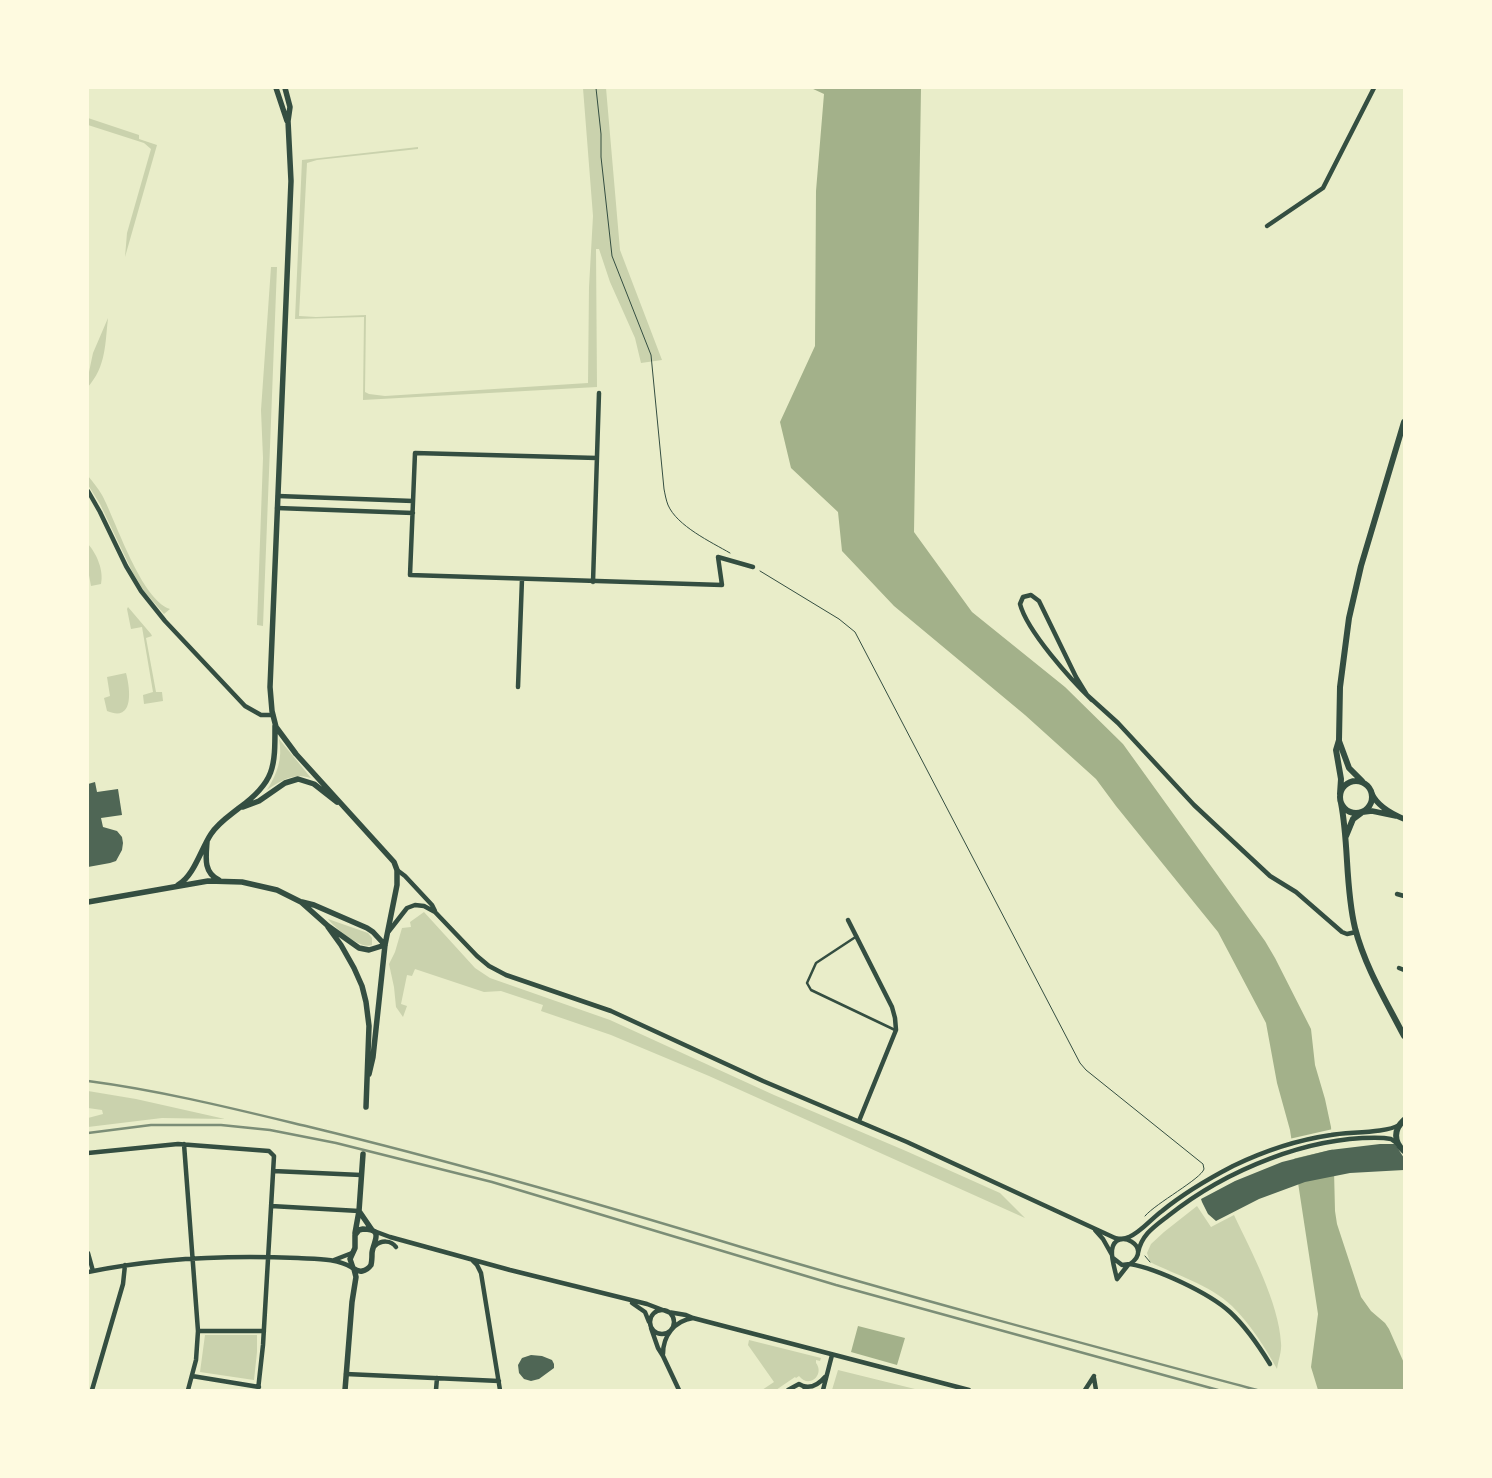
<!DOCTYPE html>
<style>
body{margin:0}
#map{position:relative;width:1492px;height:1478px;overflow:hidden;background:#e9edc9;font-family:Quicksand,sans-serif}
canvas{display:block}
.frame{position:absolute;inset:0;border:89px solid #fefae0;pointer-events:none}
</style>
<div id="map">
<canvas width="1492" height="1478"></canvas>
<div class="frame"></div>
</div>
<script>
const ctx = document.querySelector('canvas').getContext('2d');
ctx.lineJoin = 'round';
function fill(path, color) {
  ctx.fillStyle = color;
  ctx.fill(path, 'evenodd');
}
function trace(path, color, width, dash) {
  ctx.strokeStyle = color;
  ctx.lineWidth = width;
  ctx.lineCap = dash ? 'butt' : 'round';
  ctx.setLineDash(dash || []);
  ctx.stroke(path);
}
fill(new Path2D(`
 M583 88H606L620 250 662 360 641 363 635 338 610 282 599 249H596L597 387 363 400 364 317 295 319 302 160 418 147V149L317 160 307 163 299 316 316 317 366 315 365 392 369 394 385 396 588 383 589 287 593 216Z
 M88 118 139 135V139L157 145 125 257 127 233 151 149 144 143 88 125Z
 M271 267H277L263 626 257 625 263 458 261 410Z
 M108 318C105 345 106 366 88 387L89 372 93 353Z
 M88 476C93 482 98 488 102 495 116 521 141 600 170 609L164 614 144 591 133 573 100 504 88 485Z
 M88 544C97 554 104 571 101 584L91 586 88 570Z
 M128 607 151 634 152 636 146 638 156 692H162L163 701 144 704 143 695 153 692 142 627 131 629 127 609Z
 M126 673C130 688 135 723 107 711L104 698 110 696 107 677Z
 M279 739 311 778C293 773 282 780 267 790 277 774 283 759 279 739Z
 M424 912 475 968 490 978 610 1020 774 1095 906 1151 1000 1193 1025 1218 709 1076 611 1035 541 1011 543 1005 501 991 484 992 415 969 412 976 407 975 401 1004 407 1006 403 1017 396 1007 394 987 389 964 395 952 402 928 411 927 410 922Z
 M328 919 368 933 372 938V945C361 950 335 928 328 919Z
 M88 1091 136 1099 225 1119 162 1118 88 1127V1118L103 1114 102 1110 88 1108Z
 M1197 1206 1211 1227 1234 1215C1251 1251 1279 1303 1281 1343 1282 1351 1278 1361 1277 1369 1265 1347 1250 1324 1232 1306 1210 1285 1176 1275 1150 1262L1147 1253 1151 1244 1164 1232Z
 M205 1335H257V1352L254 1380 200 1372Z
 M749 1340 821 1358 820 1361 816 1360V1363C825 1375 809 1389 799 1376L796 1378 795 1377 776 1390H762L774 1382 748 1345Z
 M838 1370 919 1390H832Z`), '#cad2ad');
fill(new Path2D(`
 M811 88H921L914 532 972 612 1065 687 1123 744 1265 941 1275 958 1311 1029 1315 1065 1325 1099 1331 1127 1334 1170 1335 1211 1337 1224 1361 1297 1371 1311 1385 1323 1389 1329 1404 1363V1390H1318L1311 1367 1318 1314 1290 1130 1277 1083 1266 1023 1218 932 1116 806 1096 779 1025 715 894 606 842 551 838 512 791 468 780 422 815 346 816 191 824 94Z
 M858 1326 905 1338 897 1365 851 1352Z`), '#a3b18a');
fill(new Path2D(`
 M1333 1129 1335 1149 1292 1159 1289 1139Z`), '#e9edc9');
fill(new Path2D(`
 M95 782 97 792 118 789 122 815 101 818 103 827 117 831 122 837 123 843 122 850 116 861 110 863 88 867V784Z
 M1380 1144H1395L1404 1158V1170L1350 1173 1305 1182 1259 1199 1216 1221 1208 1214 1202 1202 1201 1199 1235 1181 1282 1162 1330 1150Z
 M531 1355 542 1356 552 1360 554 1364V1368L539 1379 531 1381 524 1379 519 1373 518 1365 522 1358Z`), '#4f6655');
trace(new Path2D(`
 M596 88 601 134V157L612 256 651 355 664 489C665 494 666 500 668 505 677 526 711 542 730 553
 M760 571 839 619 855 632 1080 1063 1086 1070 1203 1164 1204 1169C1201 1179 1156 1203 1145 1216
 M1145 1256 1150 1262`), '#344e41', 1);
trace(new Path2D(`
 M857 936 816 963 807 983 811 990 895 1030`), '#344e41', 2.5);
trace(new Path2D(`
 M1267 226 1323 188 1374 88
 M597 458 415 453 410 575 722 585 718 557 753 567
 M88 491 100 512 126 566 141 591 165 621 245 706 261 715H273
 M278 496 413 501
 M277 508 413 513
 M593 582 599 393
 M518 687 522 579
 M1092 700C1071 680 1027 631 1020 604L1023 597 1031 595 1039 601 1076 677 1087 695 1118 723 1194 805 1270 876 1296 892 1342 932 1347 934 1356 932
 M397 870 405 876 432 905 435 911
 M1397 894 1404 896
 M848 920 892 1007 895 1018 896 1030 859 1121
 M389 931 407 908 415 905 424 906 435 912 477 956 489 966 506 975 611 1011 763 1081 907 1142 1115 1238C1120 1239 1124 1240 1129 1237 1141 1232 1151 1219 1162 1211 1184 1193 1208 1179 1233 1166 1264 1151 1297 1140 1331 1135 1347 1132 1387 1133 1399 1125
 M1399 968 1404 970
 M184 1144 198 1331 196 1360 188 1390
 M88 1153 178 1144 269 1151 274 1156 263 1345 258 1390
 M273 1171 361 1175
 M271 1206 359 1211
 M1095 1230 1103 1239 1112 1255
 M374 1231 390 1237 510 1270 647 1304 668 1312 686 1315 693 1318 969 1390
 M375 1246C381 1240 391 1240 396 1247
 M88 1253 93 1271
 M1138 1253C1141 1235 1155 1226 1168 1216 1226 1170 1310 1135 1384 1138L1391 1139 1398 1144
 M1113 1258 1122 1265 1130 1264C1155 1247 1115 1226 1112 1250 1111 1258 1115 1270 1117 1279
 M334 1260 352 1253
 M473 1261 477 1265 481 1273 500 1390
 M1130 1264C1158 1269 1209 1293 1230 1312 1246 1327 1259 1346 1270 1364
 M88 1272C156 1258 228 1255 298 1258 316 1259 337 1258 353 1268
 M1117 1279 1128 1265
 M632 1303 645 1312 649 1322
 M650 1322a12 12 0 1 1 24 0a12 12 0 1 1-24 0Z
 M651 1328 658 1348 663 1356 679 1390
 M198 1331H264
 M663 1354C663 1336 674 1321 693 1318
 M346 1374 499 1381
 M192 1376 259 1387
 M1094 1378 1096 1390
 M803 1386C812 1389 819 1384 825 1377
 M92 1390 123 1284 125 1265
 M436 1390 437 1378
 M788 1390 799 1384 803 1386 807 1390
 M823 1390 832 1355
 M1085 1390 1094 1376`), '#344e41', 4.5);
trace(new Path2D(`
 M276 88 287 121
 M285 88 290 107 288 121 291 181 270 687 272 711 276 727 296 754 394 862 397 870V885L385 945 373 1057 369 1074
 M1372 794C1378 807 1392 814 1404 819
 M243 807 259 801 285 783 298 779 314 784 337 802
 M1364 812 1372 811 1396 816
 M207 842C206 856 203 873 219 880
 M178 885C194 876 201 849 211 834 218 823 229 816 239 808 275 782 275 767 275 726
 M88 902 208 881 242 882 277 890 301 902 328 926 359 948 369 950 385 945
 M302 902 314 905 367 928 373 932 385 945
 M328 927 341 945 354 968 362 986 366 1002 369 1026 366 1107
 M359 1211 372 1230
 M363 1229C385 1229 373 1242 372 1253 372 1257 372 1261 371 1265 366 1272 359 1273 353 1268L350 1259 355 1248V1235L359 1230Z
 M355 1233 359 1211 363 1154
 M345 1390 352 1302 356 1277 354 1269`), '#344e41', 5.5);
trace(new Path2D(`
 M1339 741 1349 768 1362 781
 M1340 797a16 16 0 1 1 32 0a16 16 0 1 1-32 0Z
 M1340 794 1341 779 1336 750 1339 740 1340 687 1349 618 1361 566 1404 422
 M1341 803C1349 844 1345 887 1355 928 1365 967 1386 1001 1404 1036
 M1346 836 1353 819 1361 813
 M1404 1120C1394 1129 1393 1142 1404 1151`), '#344e41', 6);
trace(new Path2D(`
 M88 1081C164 1091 239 1110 314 1128 458 1163 600 1204 741 1247 912 1298 1085 1344 1257 1390
 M88 1133 151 1125H221L270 1130 336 1143 492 1182 836 1285 1218 1390`), '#7c8e77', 2.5);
</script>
